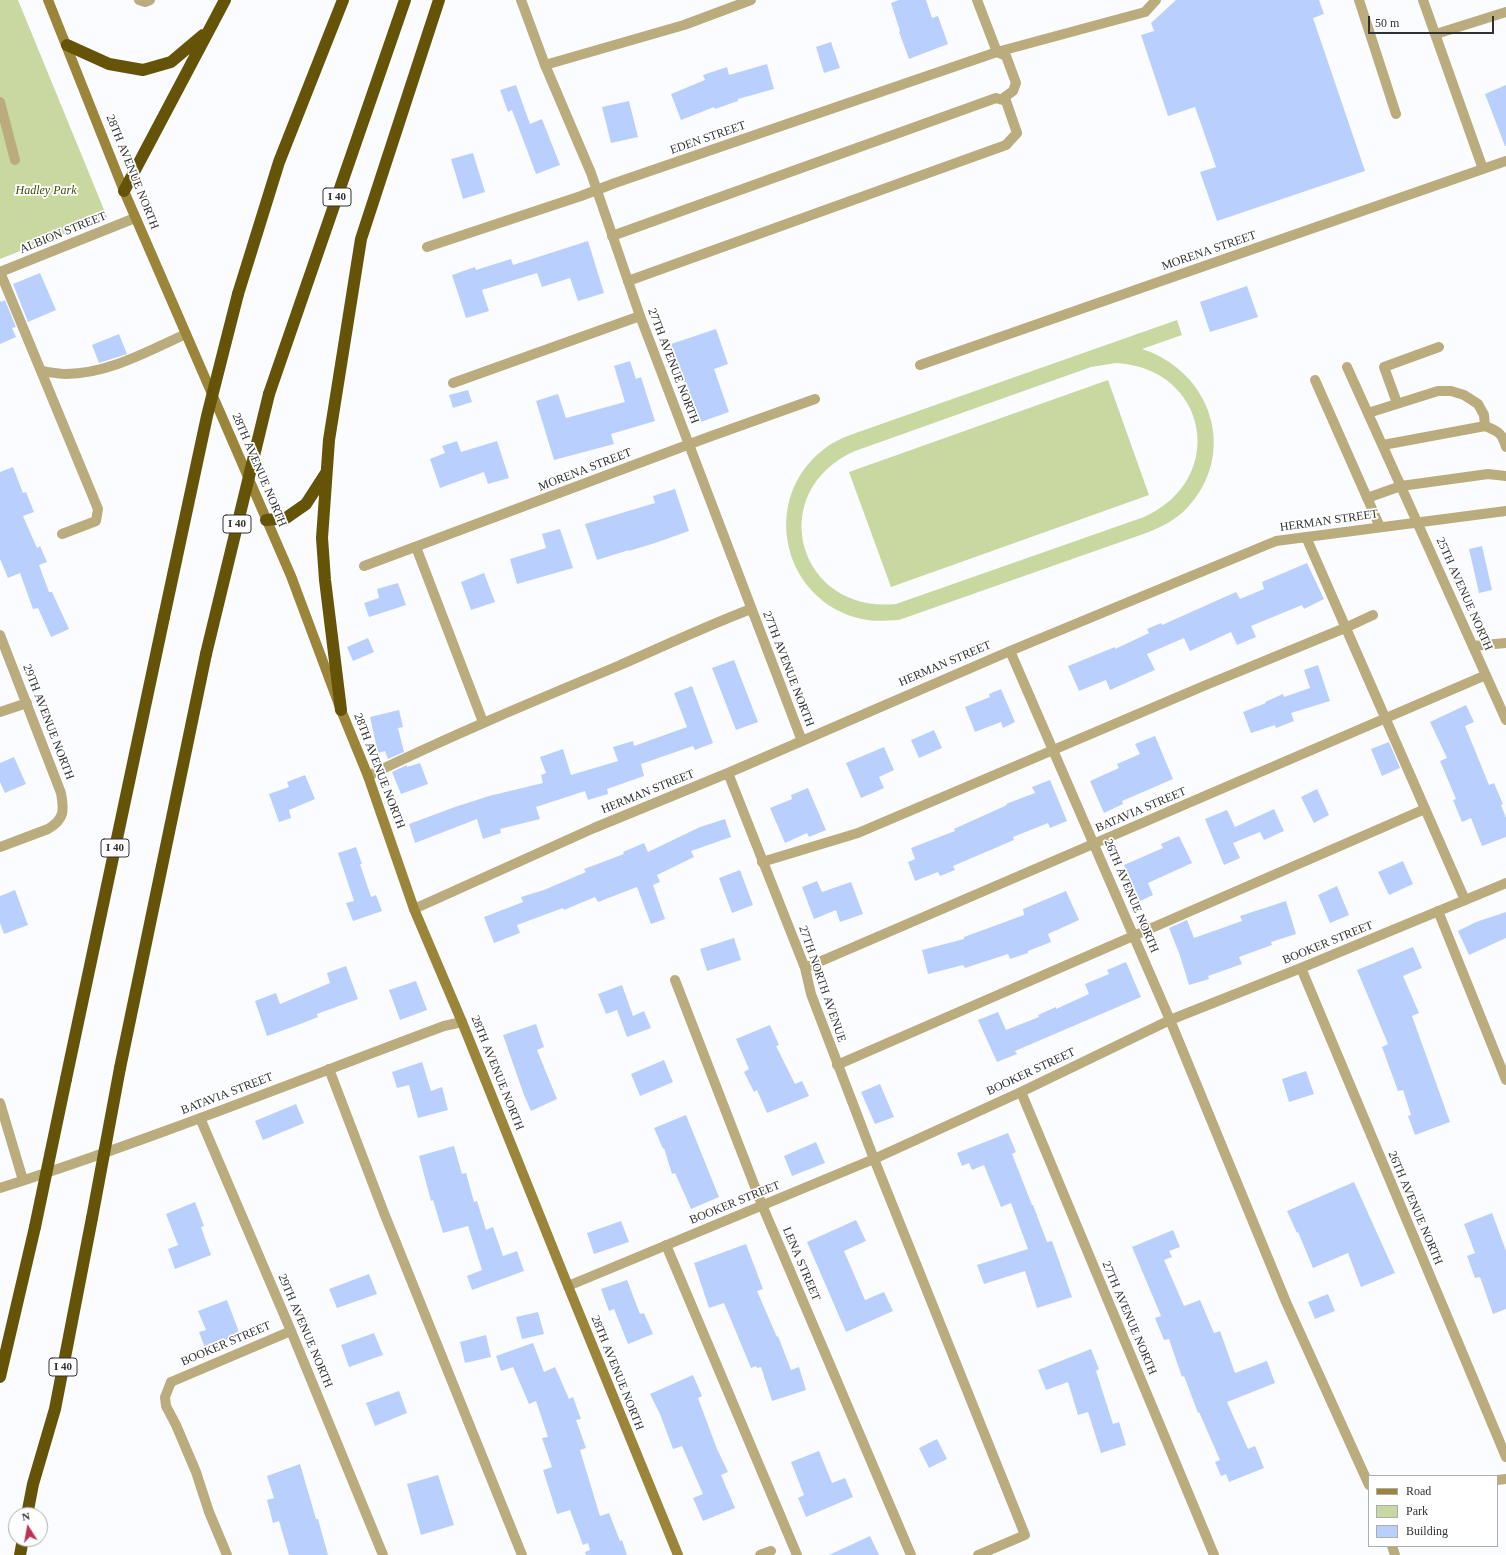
<!DOCTYPE html>
<style>
body{margin:0}
#map{position:relative;width:1506px;height:1555px;overflow:hidden;background:#fafcff;font-family:Georgia,serif}
canvas{display:block}
.legend{position:absolute;left:1368px;top:1475px;width:130px;height:72px;box-sizing:border-box;background:#fff;border:1px solid #acadae;margin:0;padding:5px 7px;list-style:none;font-size:12px;color:#303134}
.legend li{display:flex;align-items:center;gap:8px;height:20px}
.legend b{width:20px;border:1px solid #acadae}
.north{position:absolute;left:8px;top:1507px;width:40px;height:40px;box-sizing:border-box;background:#fff;border:1px solid #acadae;border-radius:50%;rotate:349deg;font-size:11px;font-weight:700;line-height:16px;text-align:center;color:#303134}
.north::after{content:'';display:block;margin:auto;width:14px;height:18px;background:#c03156;clip-path:polygon(50% 0,100% 100%,50% 72%,0 100%)}
.scale{position:absolute;left:1368px;top:16px;width:126px;height:18px;box-sizing:border-box;border:2px solid #303134;border-top:0;padding-left:5px;font-size:12px;line-height:14px;white-space:nowrap;color:#303134;-webkit-text-stroke:3px #fff;paint-order:stroke}
</style>
<div id="map">
<canvas width="1506" height="1555"></canvas>
<ul class="legend">
<li><b style="height:5px;background:#9b8538"></b>Road</li>
<li><b style="height:11px;background:#c8d8a0"></b>Park</li>
<li><b style="height:11px;background:#b9d0fe"></b>Building</li>
</ul>
<div class="north">N</div>
<div class="scale">50 m</div>
</div>
<script>
const ctx = document.querySelector('canvas').getContext('2d');
ctx.lineJoin = 'round';
function fill(path, color) {
  ctx.fillStyle = color;
  ctx.fill(path, 'evenodd');
}
function trace(path, color, width, dash) {
  ctx.strokeStyle = color;
  ctx.lineWidth = width;
  ctx.lineCap = dash ? 'butt' : 'round';
  ctx.setLineDash(dash || []);
  ctx.stroke(path);
}
function label(font, color, halo, rows, align = 'center') {
  ctx.font = font + ' Georgia,serif';
  ctx.lineWidth = 3.5;
  ctx.setLineDash([]);
  ctx.textBaseline = 'middle';
  ctx.strokeStyle = halo;
  ctx.fillStyle = color;
  for (const [text, x, y, turn = 0] of rows) {
    ctx.save();
    ctx.translate(x, y);
    ctx.rotate((+turn || 0) * Math.PI / 180);
    ctx.textAlign = isNaN(turn) ? turn : align;
    if (halo) ctx.strokeText(text, 0, 0);
    ctx.fillText(text, 0, 0);
    ctx.restore();
  }
}
fill(new Path2D(`
 M0 0H18L107 217 0 259Z
 M1177 320 1182 335 1142 349C1211 371 1239 453 1187 508 1177 519 1163 526 1149 532L899 620C884 621 869 622 854 617 780 594 762 497 823 450 831 443 840 439 850 435ZM1116 363C1208 368 1229 479 1144 517L896 604C797 614 764 491 855 451L1091 367Z
 M1108 380 1149 495 891 587 849 472Z`), '#c8d8a0');
fill(new Path2D(`
 M899 0H926L932 18 938 16 948 44 909 59 899 32 900 31 891 3Z
 M1176 0H1319L1324 14 1313 18 1365 171 1217 221 1200 172 1216 167 1195 107 1168 116 1141 35 1154 31 1151 23Z
 M831 42 840 68 824 73 816 47Z
 M767 64 774 89 738 99V101L715 109 714 107 681 120 671 94 705 80 703 75 727 67 729 75Z
 M516 85 530 124 542 119 560 165 536 174 512 110 508 112 500 90Z
 M1506 85V146H1505L1485 94Z
 M629 101 638 137 611 143 602 107Z
 M473 153 485 192 463 199 451 159Z
 M588 241 604 293 578 301 570 278 542 287 537 273 482 290 489 311 466 318 452 275 475 267 476 270 511 259 513 265Z
 M40 273 56 310 28 322 13 284Z
 M1247 286 1258 317 1210 332 1200 302Z
 M0 300 1 302 5 300 16 327 12 328 16 337 0 344Z
 M716 329 728 364 714 369 729 412 698 423 671 344Z
 M119 334 127 354 99 363 92 345Z
 M630 361 636 379 641 377 655 421 611 434 614 444 554 460 536 401 558 394 566 418 625 402 614 366Z
 M468 390 472 402 453 408 449 395Z
 M457 441 461 452 497 441 509 478 488 484 484 472 440 488 430 459 445 453 442 446Z
 M13 467 23 493 26 492 34 512 23 516 37 548 40 546 47 562 39 565 49 592H52L69 629 51 637 38 608 33 609 20 573 8 578 0 559V472Z
 M675 489 689 531 655 543 629 551V550L597 560 585 524 655 503 653 496Z
 M560 529 573 568 517 584 510 559 546 548 542 534Z
 M1482 546 1492 590 1479 593 1469 549Z
 M1307 563 1324 599 1304 609 1302 605 1251 626 1256 637 1237 645 1231 632 1190 651 1184 638 1147 654 1155 670 1110 690 1106 680 1079 691 1068 666 1115 647V649L1149 633 1147 629 1161 623 1162 625 1236 592 1240 599 1264 589 1262 582Z
 M484 573 495 602 471 610 461 582Z
 M398 583 406 605 369 617 364 603 379 598 377 589Z
 M368 638 374 652 353 661 347 647Z
 M734 660 758 722 736 730 712 668Z
 M1318 665 1330 701 1291 713 1294 721 1276 728 1275 725 1251 733 1243 712 1266 703 1265 702 1283 694 1284 697 1310 688 1304 670Z
 M692 686 713 743 695 750 693 746 641 764 644 776 607 789 608 794 588 800 585 791 536 807 540 819 500 829 501 833 483 839 477 819 415 843 409 824 455 807 489 796 543 783 541 775 546 773 540 757 563 749 571 775 618 761 613 747 633 741 634 746 687 727 674 693Z
 M1001 689 1015 722 1003 728 1001 722 975 732 965 707 990 697 989 694Z
 M1466 705 1474 722 1465 726 1489 785 1494 783 1503 804 1501 805 1506 818V837L1482 846 1471 818 1462 822 1453 800 1456 799 1440 761 1447 758 1430 722Z
 M399 710 403 727 398 728 404 752 388 759 385 751 378 753 370 717Z
 M934 730 942 748 919 758 911 740Z
 M1155 736 1173 779 1122 801 1123 804 1104 813 1090 781 1119 768 1117 764 1140 754 1135 744Z
 M1389 742 1400 768 1382 776 1371 749Z
 M884 747 894 770 879 777 884 788 861 798 846 763Z
 M14 757 26 784 5 793 0 782V763Z
 M420 763 428 784 401 794 392 772 407 765V767Z
 M305 775 315 799 289 810 291 818 279 822 269 794 289 787 287 782Z
 M1050 780 1067 821 1050 828 1048 823 1013 837 1014 840 953 866 955 870 940 876 938 872 915 881 908 862 915 859 911 848 955 831 954 829 1007 805 1006 804 1035 793 1032 787Z
 M808 788 826 830 809 837 807 833 785 843 770 808 792 799 791 795Z
 M1317 789 1329 815 1314 823 1301 797Z
 M1274 809 1284 831 1264 840 1260 832 1233 843 1240 858 1224 865 1205 819 1227 810 1235 827Z
 M725 819 731 837 691 851 694 857 657 875 660 882 653 885 665 919 651 924 637 887 598 902 595 897 564 910 563 908 517 925 520 933 494 943 484 917 523 902 521 897 544 890 586 872 584 869 624 854 623 852 644 843 648 852 700 827Z
 M1179 836 1192 863 1148 883 1153 895 1140 901 1124 865 1163 848 1161 844Z
 M356 847 362 864H360L371 897 376 895 382 911 353 921 346 903 354 901 338 853Z
 M1403 861 1413 884 1389 895 1378 872Z
 M740 870 753 905 732 913 719 878Z
 M817 881 822 892 851 882 863 914 840 922 836 910 814 919 802 887Z
 M1337 886 1349 915 1330 923 1318 895Z
 M15 890 28 925 4 934 0 923V896Z
 M1066 891 1079 920 1048 934 1051 942 1028 951V953L1010 959 1008 954 965 968 963 965 928 974 922 950 964 939V937L1024 915 1023 909Z
 M1286 901 1296 934 1271 942 1272 945 1239 957 1242 964 1208 976 1209 979 1189 985 1179 953 1169 928 1187 920 1194 938 1242 921 1240 916Z
 M1506 912V938L1469 955 1458 931 1476 922Z
 M734 938 741 960 707 971 700 949Z
 M1413 947 1422 968 1403 976 1419 1013 1412 1016 1450 1122 1415 1135 1408 1116 1411 1115 1403 1090 1398 1091 1382 1047 1388 1044 1357 970Z
 M1126 962 1141 997 1015 1051 1017 1054 997 1062 978 1020 998 1012 1006 1030 1039 1017 1038 1015 1056 1007V1009L1089 994 1085 984 1109 974 1107 970Z
 M346 966 358 999 317 1014 318 1017 295 1026 267 1036 255 1001 276 993 280 1004 330 983 327 973Z
 M416 981 427 1010 400 1020 389 990Z
 M622 985 633 1016 644 1011 651 1028 627 1037 617 1010 606 1014 598 994Z
 M536 1024 544 1047 537 1050 557 1099 531 1111 524 1095 503 1035Z
 M770 1025 779 1045 776 1046 795 1084 802 1081 809 1096 767 1113 757 1090 754 1092 744 1072 749 1069 736 1039Z
 M664 1060 673 1082 640 1096 631 1074Z
 M422 1062 431 1091 442 1087 448 1110 418 1118 409 1085 397 1088 392 1072Z
 M1306 1071 1314 1094 1289 1102 1282 1079Z
 M880 1084 894 1117 875 1124 861 1092Z
 M296 1104 304 1123 263 1140 255 1121Z
 M686 1115 719 1197 691 1209 675 1173 672 1174 664 1148 663 1149 654 1128Z
 M1008 1133 1016 1152 1012 1154 1032 1205H1033L1047 1242 1052 1241 1072 1297 1037 1308 1025 1271 984 1284 977 1265 1028 1249 1011 1203 1001 1207 984 1165 972 1170 969 1163 962 1166 957 1153Z
 M816 1142 825 1163 792 1176 784 1156Z
 M454 1146 462 1174 466 1173 474 1202 477 1201 486 1230 493 1227 503 1256 517 1251 524 1271 472 1290 467 1276 482 1270 468 1226 443 1233 433 1200 431 1201 419 1156Z
 M1354 1182 1395 1273 1361 1287 1348 1253 1313 1268 1298 1232 1297 1233 1287 1211Z
 M195 1202 204 1226 201 1227 211 1255 175 1269 168 1249 178 1245 166 1214Z
 M1492 1213 1506 1251V1309L1493 1314 1480 1277 1475 1278 1467 1256 1475 1253 1464 1224Z
 M856 1220 866 1241 844 1251 865 1300 884 1292 893 1311 846 1332 807 1242Z
 M621 1221 629 1242 594 1254 587 1233Z
 M1173 1230 1180 1247 1169 1251 1172 1257 1164 1260 1184 1306 1200 1300 1214 1333 1220 1331 1235 1373 1267 1361 1275 1383 1227 1402 1248 1449 1255 1446 1264 1468 1229 1482 1226 1474 1221 1476 1215 1462 1220 1460 1199 1412 1198 1413 1184 1376 1182 1377 1169 1339 1164 1340 1155 1318 1161 1316 1132 1247Z
 M746 1244 763 1289 757 1291 777 1337 778 1336 791 1370 799 1367 806 1390 772 1401 761 1367 757 1368 756 1366 751 1368 724 1303 709 1308 694 1263Z
 M369 1274 377 1294 337 1308 329 1289Z
 M627 1280 640 1314 644 1313 653 1334 628 1344 614 1309 609 1311 601 1289Z
 M1328 1294 1335 1311 1315 1319 1308 1302Z
 M227 1300 240 1335 205 1348 199 1332 206 1330 198 1311Z
 M538 1312 544 1334 522 1339 516 1317Z
 M374 1333 383 1355 349 1367 341 1345Z
 M486 1335 491 1357 465 1363 460 1342Z
 M533 1343 544 1372 555 1367 569 1399 573 1397 581 1419 576 1420 586 1448 580 1450 600 1516 609 1513 620 1541 622 1540 627 1555H586L585 1552 590 1550 588 1543 583 1545 570 1510 557 1514 543 1470 552 1467 542 1438 548 1437 536 1401 529 1404 513 1367 501 1371 496 1356Z
 M1091 1349 1099 1369 1096 1371 1113 1424 1119 1422 1126 1445 1101 1453 1088 1412 1078 1415 1068 1382 1046 1390 1038 1370Z
 M693 1375 702 1396 698 1398 717 1449 728 1472 721 1475 735 1508 703 1521 693 1498 703 1494 682 1446 673 1449 660 1414 650 1394Z
 M399 1391 407 1413 375 1426 366 1403Z
 M937 1439 947 1459 929 1468 919 1448Z
 M819 1451 832 1483 845 1478 853 1497 806 1517 798 1498 804 1495 791 1462Z
 M300 1464 316 1519H318L328 1555H289L279 1521 273 1523 267 1500 274 1498 267 1476Z
 M438 1475 454 1525 421 1535 407 1484Z
 M870 1536 879 1555H829Z`), '#b9d0fe');
trace(new Path2D(`
 M139 0 145 2 150 0
 M1359 0 1396 114
 M1436 34 1506 12
 M997 52 1145 12 1156 0
 M997 52 1006 56 1016 83 1013 91 1002 99
 M545 65 684 25 751 0
 M0 102 15 160
 M612 236 996 98 1006 101 1017 133 1006 145 628 281
 M0 272 98 509 96 521 62 534
 M1347 367 1417 522
 M41 371C49 372 58 374 66 374 108 374 148 351 186 334
 M1315 380 1380 527
 M453 383 640 316
 M1397 403 1384 367 1439 347
 M1368 413 1438 391H1451L1464 395 1478 404 1484 415 1485 426 1383 445
 M1485 426C1498 431 1502 433 1506 447
 M1367 498 1401 486 1488 474 1506 476
 M1306 537 1465 900
 M416 547 483 722
 M1473 646 1506 643
 M0 712 27 703
 M368 776C450 736 534 701 618 666 662 647 706 626 751 609
 M762 862 858 833 1206 685 1345 628 1373 615
 M1438 911 1506 1080
 M1170 1020 1286 1302 1369 1485
 M837 1065 1425 809
 M329 1069 384 1213 522 1555
 M874 1159 1025 1535 978 1555
 M666 1245 797 1555
 M171 1382 165 1397 166 1406 176 1425 196 1472 209 1512 227 1555
 M1497 1480 1506 1479
 M1392 1546 1395 1555
 M760 1555 771 1551`), '#bbac7d', 10);
trace(new Path2D(`
 M521 0 545 65 591 173 640 316 802 741
 M1423 0 1483 169
 M427 247 581 196 615 183 997 52 977 0
 M920 365 1506 161
 M1417 522 1506 720
 M364 566 706 438 815 399
 M0 635 61 793C64 810 65 819 48 829L0 847
 M1010 651 1170 1020
 M728 773 805 968 811 994 874 1159
 M414 909 594 828 728 773 1010 651 1276 541 1506 511
 M805 968 1486 675
 M1301 968 1506 1457
 M675 980 762 1205 911 1555
 M1021 1092 1214 1555
 M0 1103 23 1180
 M200 1118 291 1331 383 1555
 M0 1188C150 1140 296 1081 444 1026L462 1022
 M568 1286 874 1159 1021 1092 1170 1020 1301 968 1506 883
 M171 1382 291 1331`), '#bbac7d', 10);
trace(new Path2D(`
 M0 272 135 218`), '#bbac7d', 10);
trace(new Path2D(`
 M48 0 124 191 291 576 341 710 368 776 414 909 462 1022 568 1286 678 1555`), '#9b8538', 10);
trace(new Path2D(`
 M67 45 109 64 143 70 171 62 203 35
 M124 191 225 0
 M238 294 279 162 343 0
 M269 394 405 0
 M266 520 286 518 306 504 326 473
 M341 710 325 580 322 538 329 440 361 239 439 0
 M120 1068 206 654
 M66 1079 164 617
 M0 1377 35 1227
 M27 1515 33 1484 55 1409 92 1218
 M20 1555 23 1539`), '#655308', 12);
trace(new Path2D(`
 M164 617 207 416 238 294
 M206 654 269 394
 M92 1218 120 1068
 M35 1227 66 1079`), '#655308', 12);
for (const [x, y, w] of [
 [337,197,28],
 [237,524,28],
 [115,848,28],
 [63,1367,28]
]) {
  const box = new Path2D();
  box.roundRect(x - w / 2, y - 9, w, 18, 3);
  ctx.fillStyle = '#fff';
  ctx.fill(box);
  trace(box, '#303134', 1);
}
label('bold 11px', '#303134', null, [
 ["I 40",337,197],
 ["I 40",237,524],
 ["I 40",115,848],
 ["I 40",63,1367]
]);
label('12px', '#303134', '#fff', [
 ["EDEN STREET",708,138,-19],
 ["28TH AVENUE NORTH",132,172,68],
 ["ALBION STREET",63,233,-22],
 ["MORENA STREET",1209,251,-19],
 ["27TH AVENUE NORTH",673,366,69],
 ["28TH AVENUE NORTH",259,470,67],
 ["MORENA STREET",585,470,-21],
 ["HERMAN STREET",1329,521,-8],
 ["25TH AVENUE NORTH",1464,594,66],
 ["HERMAN STREET",945,664,-23],
 ["27TH AVENUE NORTH",788,669,69],
 ["29TH AVENUE NORTH",48,722,69],
 ["28TH AVENUE NORTH",379,771,69],
 ["HERMAN STREET",648,792,-22],
 ["BATAVIA STREET",1141,810,-23],
 ["26TH AVENUE NORTH",1131,896,67],
 ["BOOKER STREET",1328,943,-22],
 ["27TH NORTH AVENUE",822,984,71],
 ["BOOKER STREET",1031,1072,-25],
 ["28TH AVENUE NORTH",497,1073,68],
 ["BATAVIA STREET",227,1094,-21],
 ["BOOKER STREET",735,1203,-22],
 ["26TH AVENUE NORTH",1415,1208,67],
 ["LENA STREET",801,1264,67],
 ["27TH AVENUE NORTH",1129,1318,67],
 ["29TH AVENUE NORTH",305,1331,67],
 ["BOOKER STREET",226,1344,-23],
 ["28TH AVENUE NORTH",617,1373,68]
]);
label('italic 12px', '#404f05', '#fff', [
 ["Hadley Park",46,191]
]);
</script>
